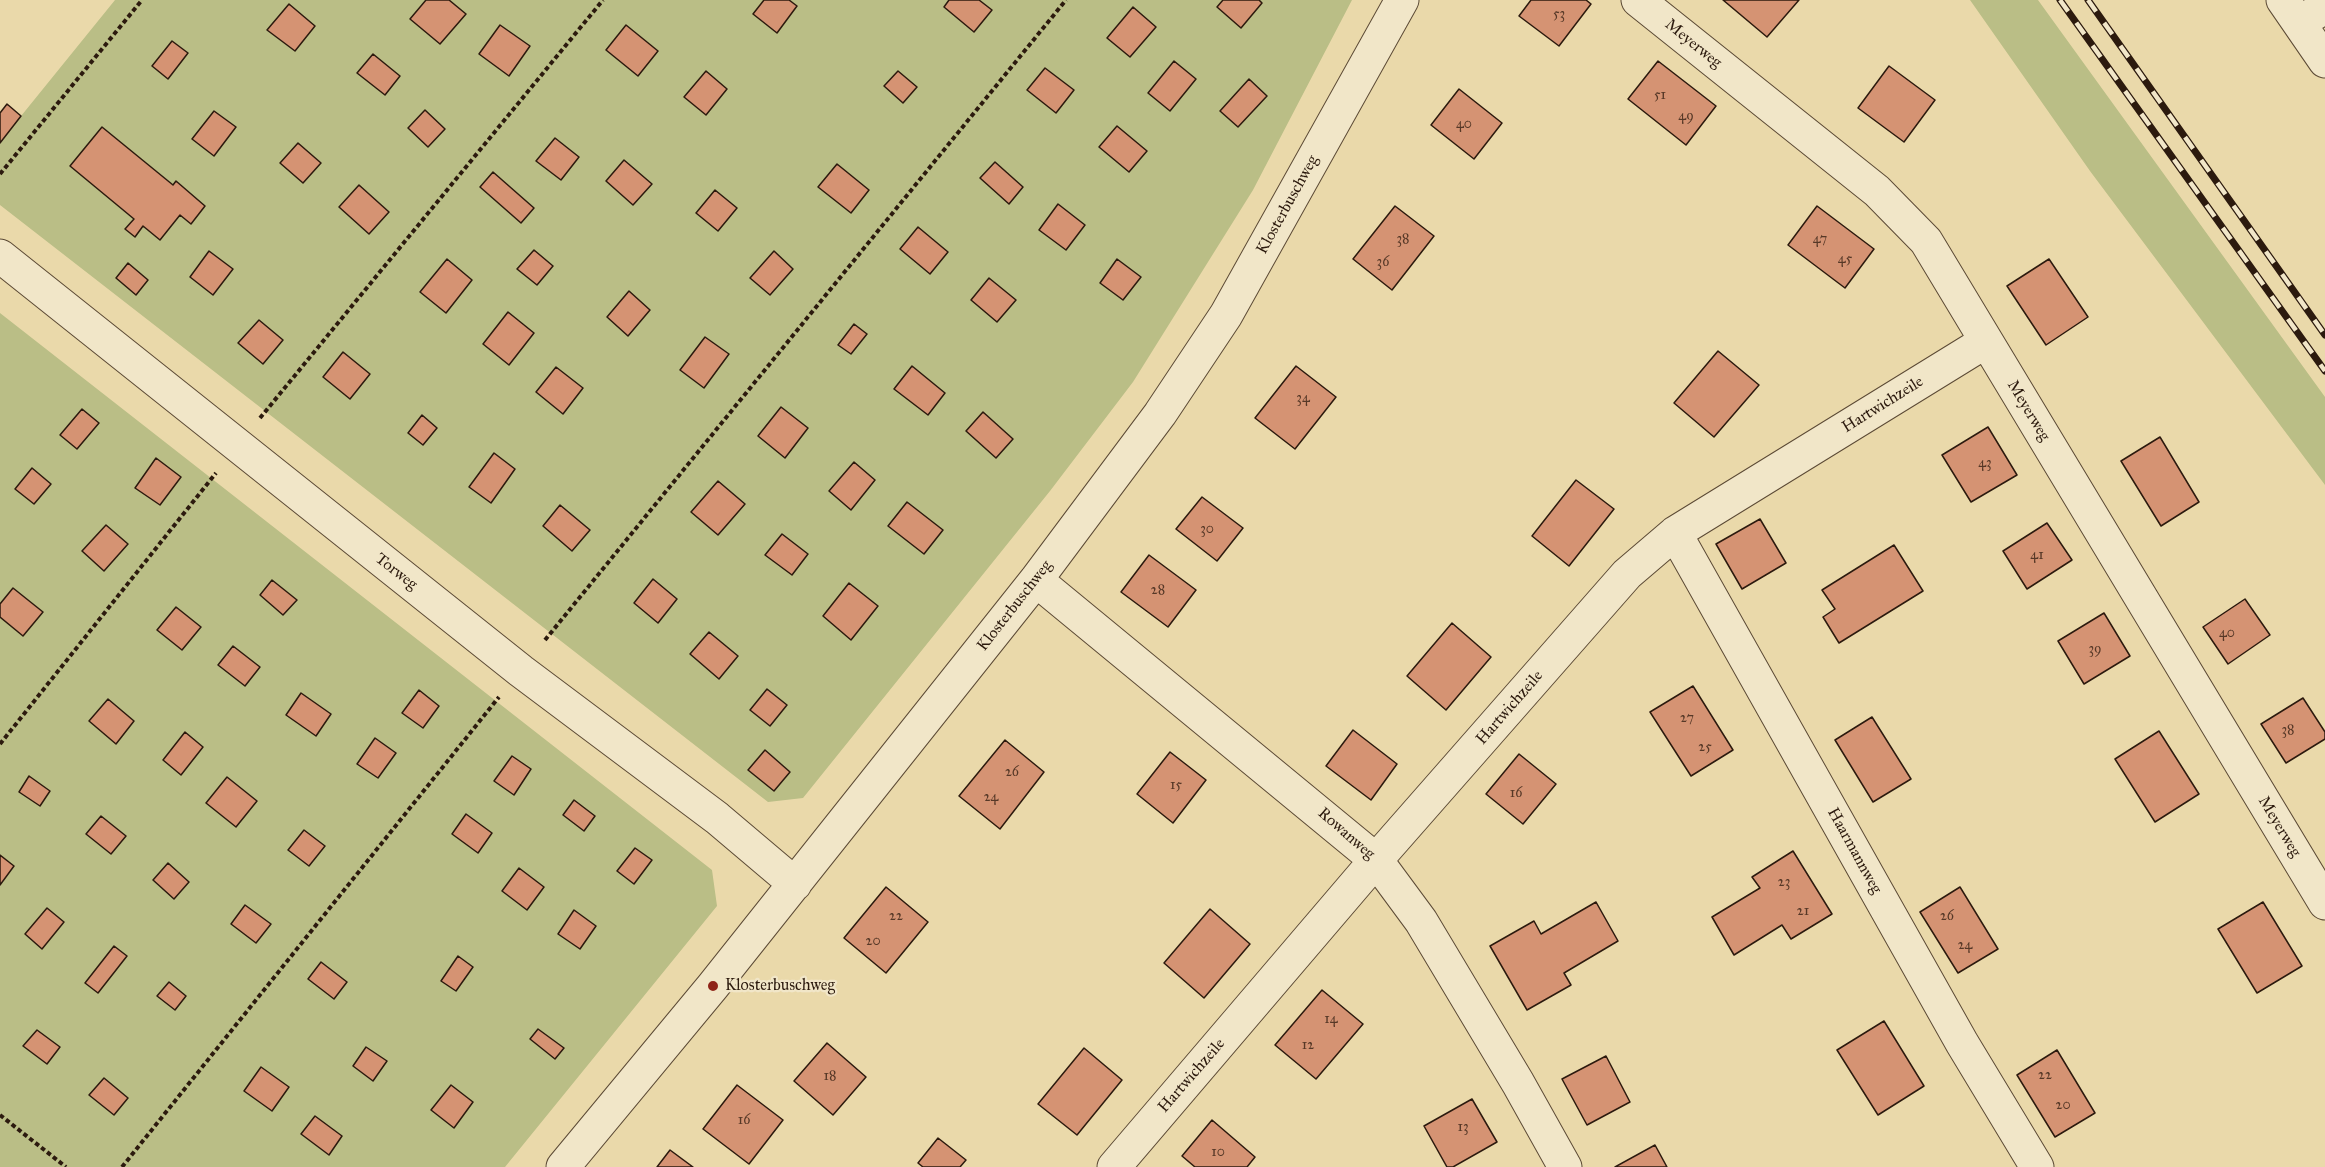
<!DOCTYPE html>
<style>
body{margin:0}
canvas{display:block;background:#ead9aa}
</style>
<canvas width="2325" height="1167"></canvas>
<script>
const ctx = document.querySelector('canvas').getContext('2d');
ctx.lineJoin = 'round';
function fill(path, color) {
  ctx.fillStyle = color;
  ctx.fill(path, 'evenodd');
}
function trace(path, color, width, dash) {
  ctx.strokeStyle = color;
  ctx.lineWidth = width;
  ctx.lineCap = dash ? 'butt' : 'round';
  ctx.setLineDash(dash || []);
  ctx.stroke(path);
}
function label(font, color, halo, rows, align = 'center') {
  ctx.font = font + ' "IM FELL Great Primer",serif';
  ctx.lineWidth = 4.5;
  ctx.setLineDash([]);
  ctx.textBaseline = 'middle';
  ctx.strokeStyle = halo;
  ctx.fillStyle = color;
  for (const [text, x, y, turn = 0] of rows) {
    ctx.save();
    ctx.translate(x, y);
    ctx.rotate((+turn || 0) * Math.PI / 180);
    ctx.textAlign = isNaN(turn) ? turn : align;
    if (halo) ctx.strokeText(text, 0, 0);
    ctx.fillText(text, 0, 0);
    ctx.restore();
  }
}
fill(new Path2D(`
 M115 0H1352L1253 190 1133 382 1050 491 803 798 768 802 0 205V142Z
 M1970 0H2038L2325 397V485L2090 171Z
 M0 313 712 870 717 906 505 1167H0Z`), '#babe86');
const building = new Path2D(`
 M426 0H449L466 14 440 44 410 19Z
 M764 0H789L797 6 777 33 753 14Z
 M949 0H979L992 10 974 32 944 7Z
 M1223 0H1259L1262 3 1241 28 1217 7Z
 M1531 0H1586L1591 4 1559 46 1519 16Z
 M1723 0H1799L1767 37Z
 M289 4 315 26 295 51 267 30Z
 M1133 7 1156 27 1130 57 1107 38Z
 M500 25 530 46 509 76 479 54Z
 M626 25 658 51 638 76 606 50Z
 M172 41 188 53 168 79 152 66Z
 M373 54 400 76 385 95 357 73Z
 M1174 61 1196 79 1170 111 1148 93Z
 M1658 61 1716 106 1686 145 1628 99Z
 M1889 66 1935 100 1904 142 1858 108Z
 M1045 68 1074 90 1056 113 1027 90Z
 M706 71 727 89 706 115 684 97Z
 M898 71 917 87 903 103 884 86Z
 M1249 79 1267 96 1238 127 1220 111Z
 M1459 89 1502 123 1474 159 1431 125Z
 M7 104 21 116 0 143V113Z
 M425 110 445 129 428 147 408 128Z
 M214 111 236 127 214 156 192 139Z
 M1117 126 1147 151 1129 172 1099 147Z
 M102 127 173 185 176 181 205 206 191 224 180 215 160 240 143 226 135 237 125 229 134 219 70 166Z
 M555 138 579 157 561 180 536 161Z
 M298 143 321 163 303 183 280 163Z
 M624 160 652 184 633 205 606 181Z
 M995 162 1023 187 1009 204 980 178Z
 M837 164 869 190 851 213 818 187Z
 M493 172 534 208 521 223 480 187Z
 M359 185 389 212 369 234 339 207Z
 M715 190 737 208 718 231 696 213Z
 M1058 204 1085 225 1066 250 1039 230Z
 M1395 206 1434 236 1392 290 1353 259Z
 M1817 206 1874 249 1845 288 1788 245Z
 M918 227 948 252 930 274 900 249Z
 M534 250 553 266 537 285 517 269Z
 M209 251 233 269 213 295 190 277Z
 M774 251 793 269 770 295 750 278Z
 M447 259 472 280 446 313 420 292Z
 M1117 259 1141 277 1123 300 1100 283Z
 M2049 259 2088 317 2046 345 2007 286Z
 M128 263 148 280 136 295 116 278Z
 M989 278 1016 300 997 322 971 300Z
 M629 291 650 310 628 336 607 317Z
 M508 312 534 333 509 365 483 344Z
 M259 320 283 340 263 364 238 343Z
 M854 324 867 334 851 354 838 345Z
 M705 337 729 354 704 388 680 370Z
 M1718 351 1759 385 1714 437 1674 403Z
 M343 352 370 374 350 399 323 377Z
 M912 366 945 393 928 415 894 389Z
 M1296 366 1336 397 1295 449 1255 418Z
 M556 367 583 388 563 414 536 392Z
 M781 407 808 428 785 458 758 436Z
 M82 409 99 423 77 449 60 435Z
 M983 412 1013 439 996 458 966 431Z
 M422 415 437 428 423 445 408 433Z
 M1988 427 2017 475 1971 502 1942 455Z
 M2160 437 2199 502 2161 526 2121 461Z
 M494 453 515 469 491 503 469 487Z
 M156 458 181 477 160 505 135 488Z
 M854 462 875 480 851 510 829 491Z
 M32 468 51 484 34 504 15 489Z
 M1576 480 1614 509 1569 566 1532 536Z
 M718 481 745 504 718 535 691 512Z
 M1202 497 1243 528 1217 561 1176 529Z
 M907 502 943 530 924 554 888 526Z
 M560 505 590 530 572 551 543 526Z
 M1760 519 1786 563 1742 589 1716 544Z
 M2047 523 2072 560 2027 589 2003 551Z
 M106 525 128 544 104 571 82 551Z
 M782 534 808 554 792 575 765 555Z
 M1894 545 1923 591 1839 643 1823 617 1835 609 1822 590Z
 M1149 555 1196 590 1168 627 1121 592Z
 M653 579 677 599 658 623 634 603Z
 M272 580 297 600 283 615 260 595Z
 M849 583 878 606 851 640 823 616Z
 M13 588 43 612 23 636 0 617V604Z
 M2245 599 2270 635 2228 664 2203 627Z
 M176 607 201 627 182 650 157 630Z
 M2104 613 2130 656 2084 684 2058 641Z
 M1452 623 1491 657 1446 710 1407 676Z
 M709 632 738 656 719 679 690 654Z
 M233 646 260 667 245 686 218 665Z
 M1693 686 1733 750 1691 776 1650 712Z
 M767 689 787 705 770 726 750 710Z
 M419 690 439 706 423 728 402 713Z
 M301 693 331 714 316 736 286 715Z
 M2303 698 2325 732V739L2286 763 2261 724Z
 M108 699 134 721 116 744 89 721Z
 M1872 717 1911 779 1873 802 1835 740Z
 M1353 730 1397 764 1371 800 1326 766Z
 M2159 731 2199 794 2155 822 2115 759Z
 M185 732 203 747 181 775 163 760Z
 M375 738 396 753 378 778 357 764Z
 M1005 740 1044 772 1000 829 959 796Z
 M765 750 790 772 774 791 748 770Z
 M1170 752 1206 780 1173 823 1137 794Z
 M1519 754 1556 784 1523 824 1486 794Z
 M512 756 531 769 514 795 494 781Z
 M29 776 50 791 40 806 19 792Z
 M227 777 257 801 236 827 206 803Z
 M574 800 595 816 584 831 563 815Z
 M466 814 492 833 478 853 452 834Z
 M101 816 126 836 111 854 86 834Z
 M304 830 325 846 309 866 288 850Z
 M635 848 652 860 634 884 617 871Z
 M1793 851 1832 914 1791 939 1782 925 1734 955 1712 917 1760 888 1752 877Z
 M0 855 14 866 0 885Z
 M168 863 189 882 174 899 153 880Z
 M519 868 544 887 527 910 502 891Z
 M886 887 928 922 886 973 844 938Z
 M1960 887 1998 949 1958 973 1920 912Z
 M1596 902 1618 941 1564 973 1571 985 1527 1010 1490 946 1534 921 1541 934Z
 M2263 902 2302 966 2257 993 2218 929Z
 M245 905 271 924 256 943 231 924Z
 M47 908 64 922 42 949 25 934Z
 M1210 909 1250 944 1204 998 1164 963Z
 M574 910 596 926 580 949 558 934Z
 M114 946 127 956 98 993 85 983Z
 M458 956 473 967 456 991 441 981Z
 M321 962 347 982 334 999 308 979Z
 M169 982 186 996 175 1010 157 996Z
 M1322 990 1363 1024 1316 1079 1275 1045Z
 M1884 1021 1924 1086 1878 1115 1837 1050Z
 M538 1029 564 1048 555 1059 530 1039Z
 M37 1030 60 1047 47 1064 23 1046Z
 M827 1043 866 1077 833 1115 794 1081Z
 M366 1047 387 1061 373 1081 353 1066Z
 M1084 1048 1122 1080 1077 1135 1038 1104Z
 M2057 1050 2095 1113 2055 1137 2017 1075Z
 M1606 1056 1630 1102 1587 1125 1562 1079Z
 M261 1067 289 1087 272 1111 244 1091Z
 M104 1078 128 1098 114 1115 89 1095Z
 M451 1085 473 1102 454 1128 431 1110Z
 M737 1085 783 1120 749 1164 703 1129Z
 M1472 1099 1497 1142 1453 1167H1447L1424 1126Z
 M315 1116 342 1136 329 1155 301 1134Z
 M1212 1120 1255 1157 1247 1167H1195L1182 1156Z
 M938 1138 966 1160 960 1167H923L918 1163Z
 M1655 1145 1667 1167H1615Z
 M670 1150 693 1167H657Z`);
fill(building, '#d59373');
trace(building, '#2c1a0e', 1.5);
const minor = new Path2D(`
 M1638 0 1877 191 1926 241 2325 903
 M2283 0 2325 61
 M2299 23 2325 7
 M0 256 521 671 717 818 795 884
 M1675 533 1962 1043 2037 1167
 M1036 580 1376 860 1421 921 1518 1083 1565 1167
 M563 1167 713 986 1036 580 1160 414 1226 315 1402 0
 M1114 1167 1376 860 1627 574 1675 533 1985 342`);
trace(minor, '#5c4a35', 35);
trace(new Path2D(`
 M0 174 142 0
 M260 418 603 0
 M545 640 1066 0
 M0 744 216 473
 M0 1115 66 1167
 M122 1167 499 697`), '#2c1a0e', 4, [4.5, 3]);
trace(minor, '#f1e6c8', 33);
const rail = new Path2D(`
 M2060 0 2325 371
 M2088 0 2325 335`);
trace(rail, '#2c1a0e', 7);
trace(rail, '#f1e6c8', 4.5, [14]);
for (const [x, y, r, color] of [
 [713,986,6,"#8f2418"]
]) {
  const dot = new Path2D();
  dot.arc(x, y, r, 0, 2 * Math.PI);
  ctx.fillStyle = color;
  ctx.fill(dot);
  trace(dot, '#f1e6c8', 2);
}
label('14px', '#563827', null, [
 ["53",1559,15],
 ["51",1660,96],
 ["49",1686,117],
 ["40",1464,125],
 ["38",1403,240],
 ["47",1820,240],
 ["45",1845,260],
 ["36",1383,263],
 ["34",1303,399],
 ["43",1985,464],
 ["30",1207,530],
 ["41",2037,556],
 ["28",1158,591],
 ["40",2227,634],
 ["39",2095,650],
 ["27",1687,719],
 ["38",2288,731],
 ["25",1705,748],
 ["26",1012,773],
 ["15",1176,786],
 ["16",1516,794],
 ["24",991,798],
 ["23",1784,883],
 ["21",1803,912],
 ["22",896,917],
 ["26",1947,917],
 ["20",873,942],
 ["24",1965,946],
 ["14",1331,1020],
 ["12",1308,1046],
 ["22",2045,1076],
 ["18",830,1077],
 ["20",2063,1106],
 ["16",744,1121],
 ["13",1463,1128],
 ["10",1218,1153]
]);
label('16px', '#2c1a0e', '#f1e6c8', [
 ["Meyerweg",1693,44,39],
 ["Klosterbuschweg",1288,205,-61],
 ["Hartwichzeile",1883,405,-32],
 ["Meyerweg",2028,411,59],
 ["Torweg",396,572,38],
 ["Klosterbuschweg",1015,606,-52],
 ["Hartwichzeile",1510,708,-49],
 ["Meyerweg",2279,827,59],
 ["Rowanweg",1346,834,41],
 ["Haarmannweg",1854,851,61],
 ["Hartwichzeile",1192,1076,-49]
]);
label('16px', '#2c1a0e', '#f1e6c8', [
 ["Klosterbuschweg",725,986]
], 'left');
</script>
